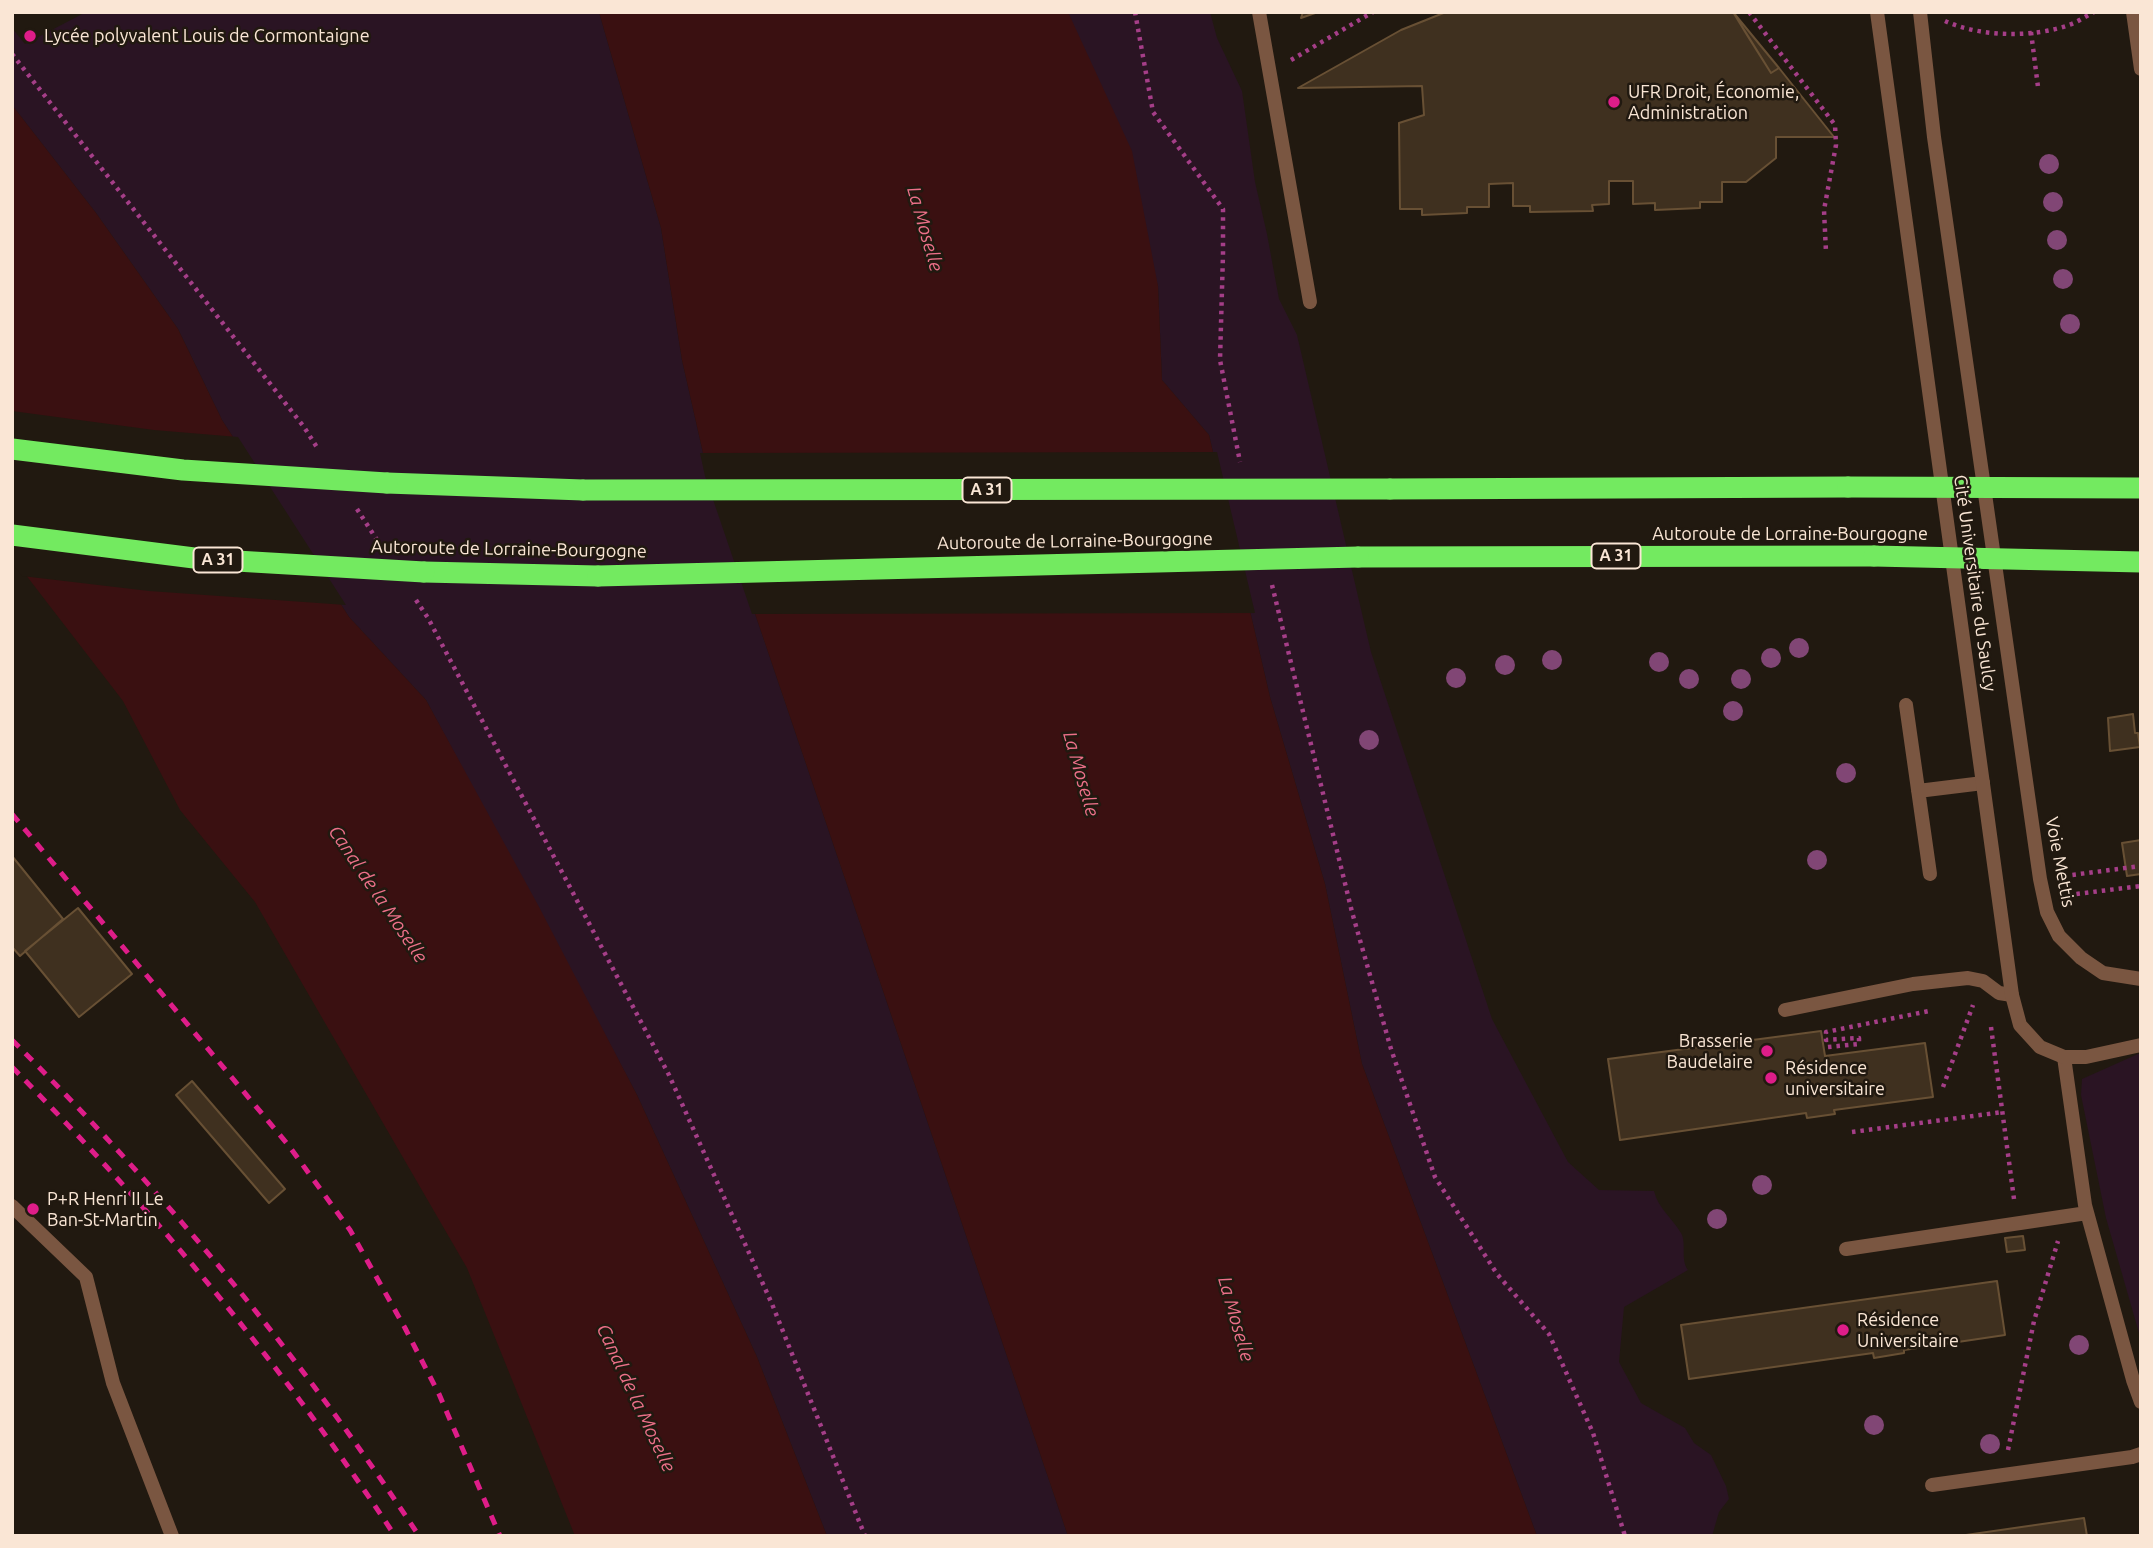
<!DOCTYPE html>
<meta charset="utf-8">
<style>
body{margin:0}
#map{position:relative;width:2153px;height:1548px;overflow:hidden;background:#211910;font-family:Ubuntu,sans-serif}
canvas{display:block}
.frame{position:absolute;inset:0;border:14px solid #fae6d5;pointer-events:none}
</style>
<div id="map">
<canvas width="2153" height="1548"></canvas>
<div class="frame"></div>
</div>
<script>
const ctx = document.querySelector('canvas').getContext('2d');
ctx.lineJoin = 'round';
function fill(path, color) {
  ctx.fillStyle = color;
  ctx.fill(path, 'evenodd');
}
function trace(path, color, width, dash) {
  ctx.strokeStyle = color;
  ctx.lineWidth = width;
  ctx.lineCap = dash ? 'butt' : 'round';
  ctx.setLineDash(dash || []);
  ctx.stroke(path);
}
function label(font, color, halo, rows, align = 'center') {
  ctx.font = font + ' Ubuntu,sans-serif';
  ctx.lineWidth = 5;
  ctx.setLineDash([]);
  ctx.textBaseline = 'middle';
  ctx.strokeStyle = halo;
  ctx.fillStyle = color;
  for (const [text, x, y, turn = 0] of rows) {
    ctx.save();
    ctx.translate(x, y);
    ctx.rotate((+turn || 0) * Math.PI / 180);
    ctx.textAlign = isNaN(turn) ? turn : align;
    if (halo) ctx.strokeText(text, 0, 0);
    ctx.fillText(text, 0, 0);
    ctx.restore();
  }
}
fill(new Path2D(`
 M86 12H599L661 228 682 360 708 475 1068 1536H827L757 1357 637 1095 426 700 349 617 222 420 178 329 96 213 12 105V28L25 44Z
 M1068 12H1210L1217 38 1242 91 1255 182 1267 234 1279 299 1297 335 1371 652 1492 1019 1568 1162 1599 1190 1654 1191C1658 1208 1672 1218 1681 1233 1687 1244 1680 1259 1688 1270L1624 1307 1619 1362 1641 1403 1685 1428 1694 1443 1711 1455 1726 1486 1729 1499 1719 1512 1712 1536H1537L1362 1064 1325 884 1270 697 1209 435 1162 380 1158 286Z
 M2138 1054H2141V1340L2106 1218 2081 1095 2082 1079Z`), '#2a1423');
fill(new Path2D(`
 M599 12H1068L1132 151 1158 286 1162 380 1209 435 1270 697 1325 884 1362 1064 1537 1536H1068L708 475 682 360 661 228Z
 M12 105 96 213 178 329 222 420 349 617 426 700 538 905 637 1095 757 1357 827 1536H575L467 1268 255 902 180 810 123 701 12 557Z`), '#3a1011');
fill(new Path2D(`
 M12 411 154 430 238 437 346 605 149 591 22 576 12 563Z
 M1217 452 1255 613 752 614 705 476 700 453Z`), '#211910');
const building = new Path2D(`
 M1303 12H1318L1301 18Z
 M1446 12H1733L1771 73 1779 68 1834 137H1776V158L1746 182H1722V202H1700V208L1655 210V203L1633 204V181H1609V204L1592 205 1593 211 1530 212V206H1513V183L1489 184V207H1467V213L1422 215V209H1400L1399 123 1424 115 1422 86 1298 88 1401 30Z
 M1733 12 1779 68 1771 73 1747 35Z
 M2133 714 2135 733H2138L2140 747 2110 751 2108 718Z
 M2141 840V874L2127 876 2122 843Z
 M12 856 63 919 20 956 12 947Z
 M78 908 132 974 79 1017 25 951Z
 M1821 1031 1825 1056 1925 1043 1933 1097 1834 1110 1835 1114 1807 1118 1806 1113 1620 1140 1608 1059Z
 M192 1081 285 1189 269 1203 176 1095Z
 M2023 1236 2025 1250 2007 1252 2005 1238Z
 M1997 1281 2005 1335 1904 1350V1353L1874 1358 1873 1353 1689 1379 1681 1325Z
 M2084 1518 2087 1536H1959Z`);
fill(building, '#3f301f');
trace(building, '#685034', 2);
trace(new Path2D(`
 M1135 12 1153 112 1223 209V254L1220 360 1240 462
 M1749 12 1835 125 1836 145 1824 210 1826 252
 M1945 21C1980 37 2032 38 2069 25 2078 22 2086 16 2094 12
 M2031 32 2038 87
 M12 54 304 427 318 449
 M1291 60 1373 12
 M357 509 377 540
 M1272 585 1352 912 1391 1049 1435 1177 1497 1274 1549 1334 1593 1433 1625 1536
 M416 600 428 618 669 1075 772 1304 865 1536
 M2064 876 2141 866
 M2068 895 2141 886
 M1991 1027 2014 1199
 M1828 1047 1859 1044V1038L1826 1040V1032L1929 1011
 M1943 1087 1973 1005
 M1852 1132 2003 1112
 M2008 1450 2034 1321 2058 1241`), '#a53e88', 4.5, [3.5, 5]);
trace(new Path2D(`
 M1259 12 1310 302
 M1920 12 1934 137 2040 879 2047 912 2059 936 2081 958 2103 973 2141 979
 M2133 12 2141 69
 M1906 705 1930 874
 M1918 791 1983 783
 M1785 1010 1913 984 1968 978 1983 981 1999 993 2012 995
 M2064 1057 2085 1205 2133 1380 2141 1402
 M1846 1249 2087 1213
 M1932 1485 2132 1457 2141 1454`), '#7a5641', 14);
trace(new Path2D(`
 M1877 12 2012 995 2020 1025 2040 1047 2064 1057H2086L2141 1045
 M12 1206 86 1277 113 1383 172 1536`), '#7a5641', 14);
trace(new Path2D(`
 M387 483 583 490
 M1390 489 1848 487
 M1358 557 1874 556
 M424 572 598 576`), '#73ea60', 21);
trace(new Path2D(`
 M12 814 289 1146 350 1230 405 1328 439 1394 500 1536
 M12 1040C164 1192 301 1356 419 1536
 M12 1067C154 1211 284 1367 395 1536`), '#de1d89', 5, [10, 9]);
trace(new Path2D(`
 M12 449 183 470 387 483
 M1848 487 2141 488
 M583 490 1390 489
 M12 535 202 559 424 572
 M1874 556 2141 562
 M598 576 1358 557`), '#73ea60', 21);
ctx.fillStyle = '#814675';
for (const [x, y] of [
 [2049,164],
 [2053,202],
 [2057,240],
 [2063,279],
 [2070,324],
 [1799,648],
 [1771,658],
 [1552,660],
 [1659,662],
 [1505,665],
 [1456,678],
 [1689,679],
 [1741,679],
 [1733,711],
 [1369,740],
 [1846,773],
 [1817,860],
 [1762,1185],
 [1717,1219],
 [2079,1345],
 [1874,1425],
 [1990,1444]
]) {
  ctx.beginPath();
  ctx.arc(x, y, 10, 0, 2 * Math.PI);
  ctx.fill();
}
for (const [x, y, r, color] of [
 [30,36,7,"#de1d89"],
 [1614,102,7,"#de1d89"],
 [1767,1051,7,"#de1d89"],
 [1771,1078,7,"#de1d89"],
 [33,1209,7,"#de1d89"],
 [1843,1330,7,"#de1d89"]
]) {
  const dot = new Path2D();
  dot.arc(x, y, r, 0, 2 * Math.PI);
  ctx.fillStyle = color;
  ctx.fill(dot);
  trace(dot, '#211910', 2.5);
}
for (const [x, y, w] of [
 [987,490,49],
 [1616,556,49],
 [218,560,49]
]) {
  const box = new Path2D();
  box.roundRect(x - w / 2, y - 12.5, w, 25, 5);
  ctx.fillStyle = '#211910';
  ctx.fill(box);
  trace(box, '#fae6d5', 2);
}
label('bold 16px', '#fae6d5', null, [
 ["A 31",987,490],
 ["A 31",1616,556],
 ["A 31",218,560]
]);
label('18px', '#fae6d5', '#211910', [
 ["Lycée polyvalent Louis de Cormontaigne",44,36],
 ["UFR Droit, Économie,",1628,92],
 ["Administration",1628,113],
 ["Brasserie",1753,1041,"right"],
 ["Baudelaire",1753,1062,"right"],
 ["Résidence",1785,1068],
 ["universitaire",1785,1089],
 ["P+R Henri II Le",47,1199],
 ["Ban-St-Martin",47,1220],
 ["Résidence",1857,1320],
 ["Universitaire",1857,1341]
], 'left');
label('18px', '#fae6d5', '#211910', [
 ["Autoroute de Lorraine-Bourgogne",1790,534],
 ["Autoroute de Lorraine-Bourgogne",1075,541,-1],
 ["Autoroute de Lorraine-Bourgogne",509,549,1],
 ["Cité Universitaire du Saulcy",1975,583,82],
 ["Voie Mettis",2060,862,79]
]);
label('italic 19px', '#ec7089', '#211910', [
 ["La Moselle",925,229,74],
 ["La Moselle",1081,774,74],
 ["Canal de la Moselle",378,894,56],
 ["La Moselle",1236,1319,74],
 ["Canal de la Moselle",636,1398,65]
]);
</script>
